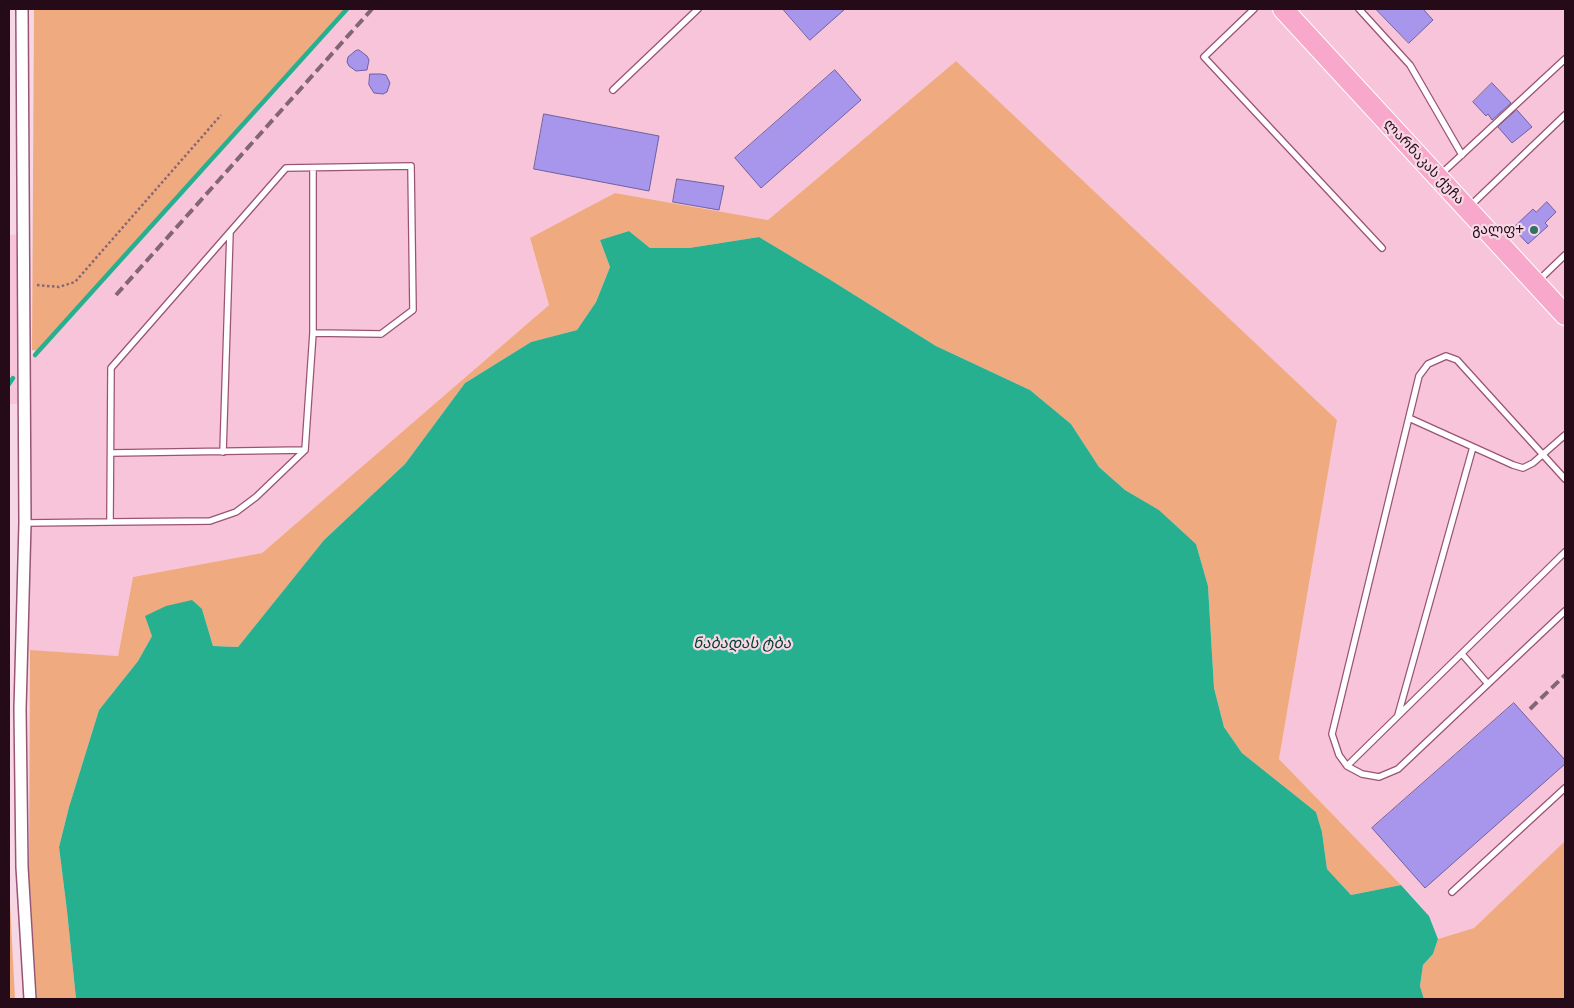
<!DOCTYPE html>
<meta charset="utf-8">
<style>
body{margin:0}
#map{position:relative;width:1574px;height:1008px;overflow:hidden;background:#f7d7e4;font-family:Rubik,sans-serif}
canvas{display:block}
.frame{position:absolute;inset:0;border:10px solid #250a17;pointer-events:none}
</style>
<div id="map">
<canvas width="1574" height="1008"></canvas>
<div class="frame"></div>
</div>
<script>
const ctx = document.querySelector('canvas').getContext('2d');
ctx.lineJoin = 'round';
function fill(path, color) {
  ctx.fillStyle = color;
  ctx.fill(path, 'evenodd');
}
function trace(path, color, width, dash) {
  ctx.strokeStyle = color;
  ctx.lineWidth = width;
  ctx.lineCap = dash ? 'butt' : 'round';
  ctx.setLineDash(dash || []);
  ctx.stroke(path);
}
function label(font, color, halo, rows, align = 'center') {
  ctx.font = font + ' Rubik,"Noto Sans Georgian",sans-serif';
  ctx.lineWidth = 4.5;
  ctx.setLineDash([]);
  ctx.textBaseline = 'middle';
  ctx.strokeStyle = halo;
  ctx.fillStyle = color;
  for (const [text, x, y, turn = 0] of rows) {
    ctx.save();
    ctx.translate(x, y);
    ctx.rotate((+turn || 0) * Math.PI / 180);
    ctx.textAlign = isNaN(turn) ? turn : align;
    if (halo) ctx.strokeText(text, 0, 0);
    ctx.fillText(text, 0, 0);
    ctx.restore();
  }
}
fill(new Path2D(`
 M347 9H1565V841L1474 928 1438 939 1429 916 1413 897 1279 759 1337 420 956 61 768 220 615 193 530 239 549 305 262 553 133 577 118 656 22 650 24 403 9 404V235L23 234 24 366Z`), '#f8c4d9');
fill(new Path2D(`
 M34 9H347L38 351 32 350Z
 M956 61 1337 420 1279 759 1401 885 1351 895 1327 869 1322 832 1316 812 1242 753 1224 727 1214 688 1208 586 1196 544 1159 510 1125 490 1099 467 1071 424 1030 390 936 346 829 279 759 237 689 248H650L629 231 600 240 610 267 596 302 577 330 531 342 465 383 405 464 324 540 238 647 213 646 202 609 152 636 138 661 99 710 69 807 59 847 67 911 76 999H37L29 871 30 650 118 656 133 577 262 553 549 305 530 238 615 193 768 220Z
 M1565 841V999H1424L1420 986 1423 965 1433 954 1438 939 1474 928Z
 M9 884 15 999H9Z`), '#f0aa7f');
fill(new Path2D(`
 M629 231 650 248H689L759 237 829 279 936 346 1030 390 1071 424 1099 467 1125 490 1159 510 1196 544 1208 586 1214 688 1224 727 1242 753 1316 812 1322 832 1327 869 1351 895 1401 885 1429 916 1438 939 1433 954 1423 965 1420 986 1424 999H76L67 911 59 847 69 807 99 710 138 661 152 636 145 616 166 606 192 600 202 609 213 646 238 647 324 540 405 464 465 383 531 342 577 330 596 302 610 267 600 240Z`), '#26b090');
trace(new Path2D(`
 M35 355 347 9
 M9 384 13 378`), '#26b090', 4.5);
const building = new Path2D(`
 M783 9H845L810 40Z
 M1376 9H1423L1433 20 1409 43Z
 M359 50 367 56 369 60 367 70 356 71 349 66 347 62 348 57 355 51Z
 M835 70 861 100 761 188 735 158Z
 M370 74H381L386 75 390 83 387 92 383 94 374 93 369 85Z
 M1492 83 1511 103 1492 120 1488 114 1486 116 1473 102Z
 M1517 110 1532 127 1512 143 1498 127Z
 M544 114 659 136 649 191 534 169Z
 M677 179 724 186 719 210 673 202Z
 M1547 202 1556 212 1545 223 1548 226 1528 244 1513 228 1533 209 1536 212Z
 M1514 703 1565 760V764L1425 888 1372 828Z`);
fill(building, '#a796eb');
trace(building, '#6e61a1', 1);
const lane = new Path2D(`
 M1254 9 1204 57 1382 248
 M1359 9 1410 65 1462 155
 M613 90 698 9
 M1440 175 1565 59
 M1469 207 1565 115
 M1537 282 1565 255
 M1409 418 1513 465 1523 468 1533 463 1565 435
 M223 452 230 232
 M111 453 305 450
 M1565 479 1457 360 1446 356 1428 364 1419 376 1332 734 1339 755 1347 766 1362 774 1379 777 1398 769 1565 611
 M110 522 210 521 236 512 256 497 305 450 313 333V168
 M25 523 110 522 111 368 286 168 411 166 413 310 381 334 313 333
 M1462 654 1488 684
 M1398 715 1473 447
 M1347 766 1565 552
 M1452 892 1565 788`);
const street = new Path2D(`
 M22 9 25 523 20 709 22 867 30 999`);
const highway = new Path2D(`
 M1283 9 1565 315`);
trace(lane, '#995473', 8);
trace(street, '#995473', 14);
trace(highway, '#fff', 22);
trace(new Path2D(`
 M37 285 59 287 75 282 221 115`), '#866875', 2.5, [2.5, 2.5]);
trace(lane, '#fff', 5.5);
trace(street, '#fff', 11);
trace(highway, '#f8a8ca', 20);
trace(new Path2D(`
 M116 295 372 9
 M1530 709 1565 675`), '#836673', 4, [10, 5]);
for (const [x, y, r, color] of [
 [1534,230,5,"#327261"]
]) {
  const dot = new Path2D();
  dot.arc(x, y, r, 0, 2 * Math.PI);
  ctx.fillStyle = color;
  ctx.fill(dot);
  trace(dot, '#f7d7e4', 2);
}
label('14px', '#250a17', '#f7d7e4', [
 ["ლარნაკას ქუჩა",1424,162,47]
]);
label('14px', '#250a17', '#f7d7e4', [
 ["გალფ+",1524,230]
], 'right');
label('italic 15px', '#054032', '#f7d7e4', [
 ["ნაბადას ტბა",742,644]
]);
</script>
